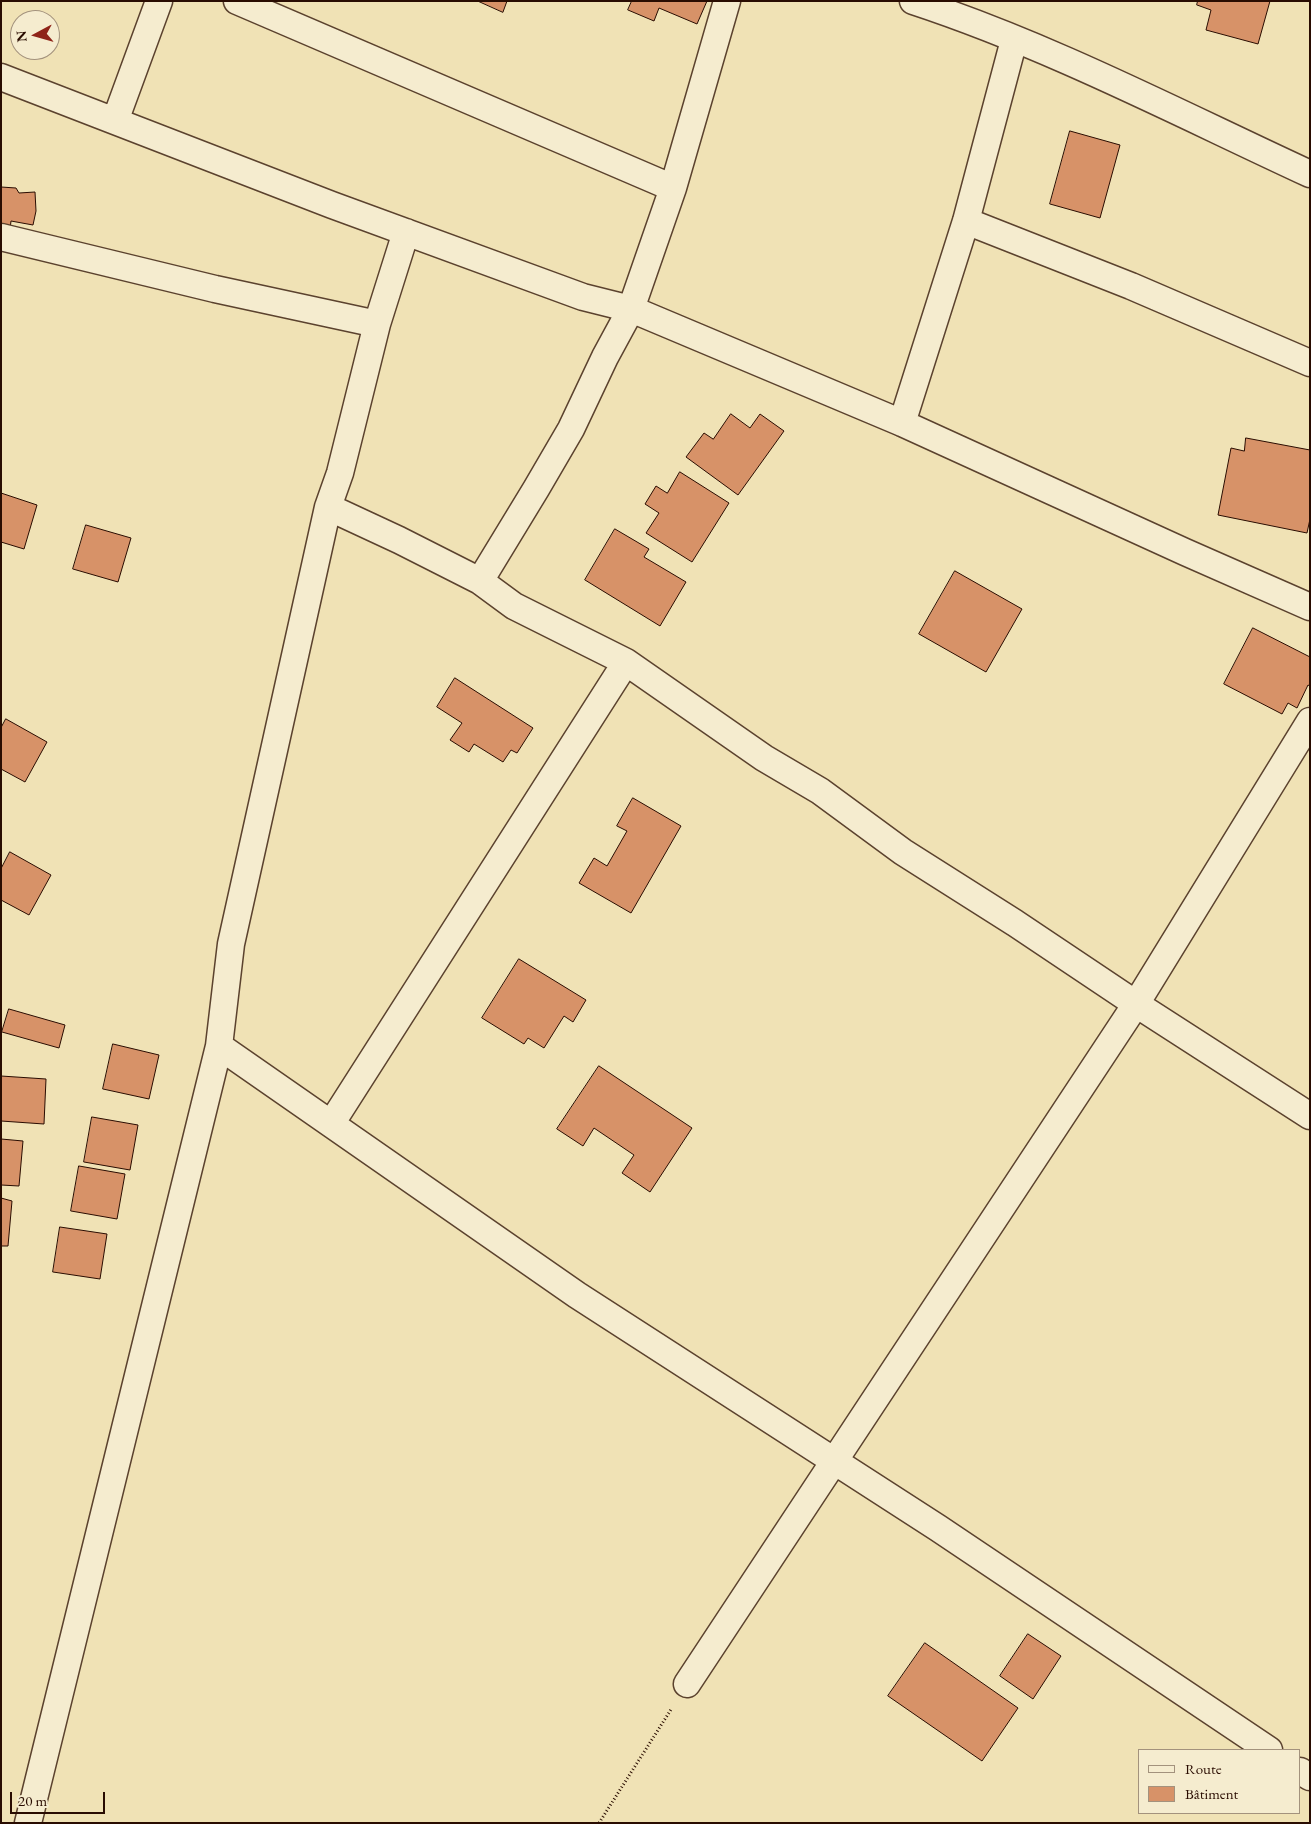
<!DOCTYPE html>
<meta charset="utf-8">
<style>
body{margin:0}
#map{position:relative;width:1311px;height:1824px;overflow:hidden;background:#f0e2b5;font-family:"EB Garamond",serif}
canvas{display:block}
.frame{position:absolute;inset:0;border:2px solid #290c01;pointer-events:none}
.legend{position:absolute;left:1138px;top:1749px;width:162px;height:65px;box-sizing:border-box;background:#f5eccf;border:1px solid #a3927d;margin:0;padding:6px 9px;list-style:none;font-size:15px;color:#290c01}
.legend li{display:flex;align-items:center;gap:10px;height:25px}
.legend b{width:25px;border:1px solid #a3927d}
.north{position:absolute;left:10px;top:10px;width:50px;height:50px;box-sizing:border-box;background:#f5eccf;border:1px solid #a3927d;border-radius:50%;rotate:264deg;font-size:14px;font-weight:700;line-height:20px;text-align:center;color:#290c01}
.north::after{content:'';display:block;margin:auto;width:18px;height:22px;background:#8f2418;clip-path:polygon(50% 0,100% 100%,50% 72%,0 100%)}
.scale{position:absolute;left:10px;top:1792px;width:95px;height:22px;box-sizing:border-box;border:2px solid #290c01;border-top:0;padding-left:6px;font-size:15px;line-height:18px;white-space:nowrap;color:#290c01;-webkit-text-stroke:4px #f5eccf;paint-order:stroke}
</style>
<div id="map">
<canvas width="1311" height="1824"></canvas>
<div class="frame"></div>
<ul class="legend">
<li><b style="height:6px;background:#f5eccf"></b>Route</li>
<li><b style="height:14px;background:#d79268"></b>Bâtiment</li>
</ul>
<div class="north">N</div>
<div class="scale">20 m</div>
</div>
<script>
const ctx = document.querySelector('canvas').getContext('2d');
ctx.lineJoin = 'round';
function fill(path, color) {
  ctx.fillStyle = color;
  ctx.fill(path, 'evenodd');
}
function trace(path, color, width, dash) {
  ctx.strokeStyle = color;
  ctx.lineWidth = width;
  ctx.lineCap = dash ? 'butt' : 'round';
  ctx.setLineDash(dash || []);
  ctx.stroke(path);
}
const building = new Path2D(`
 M478 1H507L503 12Z
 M632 1H707L697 24 659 8 654 21 628 10Z
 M1198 1H1270L1258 44 1206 30 1211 10 1197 5Z
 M1070 131 1120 145 1100 218 1050 204Z
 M1 187 16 188 19 193 35 192 36 211 33 225 11 221 10 229 1 228Z
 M731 414 750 428 760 414 784 431 738 495 686 457 704 433 713 439Z
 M1246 438 1310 450V519L1307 533 1218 515 1231 448 1244 451Z
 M680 472 729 503 692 562 646 533 659 513 645 504 656 486 667 493Z
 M1 493 37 505 24 549 1 542Z
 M86 525 131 538 118 582 73 569Z
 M615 529 649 549 644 557 686 582 660 626 585 580Z
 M955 571 1022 609 986 672 919 634Z
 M1253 628 1310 657V686L1308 685 1297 708 1288 703 1282 714 1224 684Z
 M455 678 533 728 517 753 511 750 503 762 474 744 469 752 450 740 462 723 437 707Z
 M6 719 47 742 25 782 1 769V728Z
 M633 798 681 826 631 913 579 883 594 858 607 866 627 831 617 826Z
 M10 852 51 875 29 915 1 900V869Z
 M519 959 586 1000 573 1022 564 1016 544 1048 528 1038 524 1044 482 1018Z
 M9 1009 65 1025 59 1048 2 1032Z
 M113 1044 159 1055 149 1099 103 1089Z
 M599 1066 692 1128 650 1192 622 1173 634 1155 594 1128 583 1146 557 1129Z
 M1 1076 46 1079 44 1124 1 1121Z
 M92 1117 138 1125 130 1170 84 1162Z
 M1 1139 23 1141 19 1186 1 1185Z
 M79 1166 125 1174 117 1219 71 1211Z
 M1 1198 12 1201 8 1246H1Z
 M60 1227 107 1234 100 1279 53 1272Z
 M1028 1634 1061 1656 1033 1699 1000 1676Z
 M925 1643 1018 1708 982 1761 888 1696Z`);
fill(building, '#d79268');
trace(building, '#290c01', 1);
const minor = new Path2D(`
 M237 1 673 188
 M727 1 673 188 631 309 605 357 571 429 536 489 480 581 399 540 328 507 231 944 219 1046 577 1295 938 1528 1269 1750
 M913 1C1050 46 1180 114 1310 174
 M1 77 332 205 583 297 631 309 902 423 1185 552 1310 607
 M115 121 159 1
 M966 221 1131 286 1310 363
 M1 237 215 289 377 324
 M902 423 966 221 1014 40
 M328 507 340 473 377 324 406 232
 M480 581 514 606 626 662 764 758 820 791 903 852 1015 923 1136 1004 1310 1116
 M331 1124 626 662
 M687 1684 1136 1004 1310 721
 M1300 1771 1310 1777
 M28 1823 219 1046`);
trace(minor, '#5b422e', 29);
trace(new Path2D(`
 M599 1823 672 1708`), '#290c01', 3, [1, 2.5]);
trace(minor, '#f5eccf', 26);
</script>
